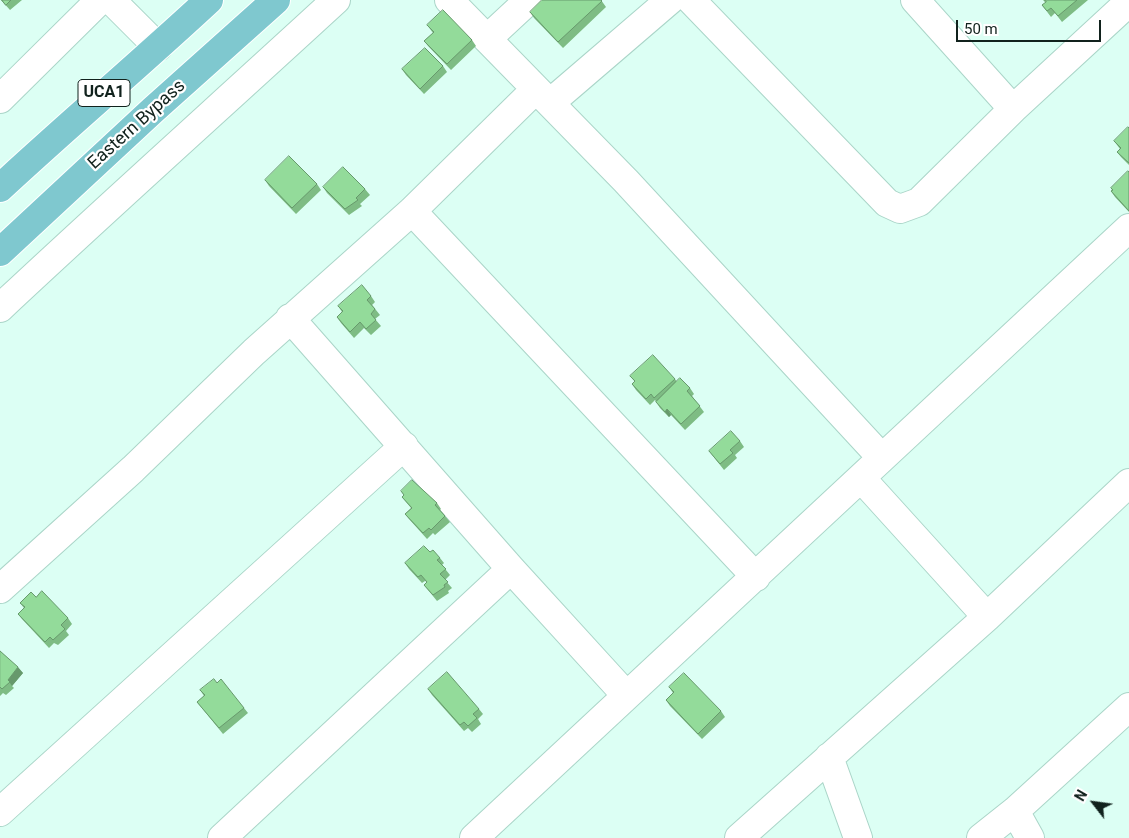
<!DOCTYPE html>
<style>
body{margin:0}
#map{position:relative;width:1129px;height:838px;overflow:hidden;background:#dcfff4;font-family:Roboto,sans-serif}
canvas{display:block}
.north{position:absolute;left:1069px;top:778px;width:50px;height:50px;-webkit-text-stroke:4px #fff;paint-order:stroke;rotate:300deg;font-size:14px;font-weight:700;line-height:20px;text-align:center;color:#11221d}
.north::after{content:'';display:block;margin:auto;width:18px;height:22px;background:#11221d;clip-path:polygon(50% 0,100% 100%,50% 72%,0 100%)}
.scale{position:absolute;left:956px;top:20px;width:145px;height:22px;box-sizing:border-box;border:2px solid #11221d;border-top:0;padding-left:6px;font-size:15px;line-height:18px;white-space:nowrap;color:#11221d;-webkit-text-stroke:4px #fff;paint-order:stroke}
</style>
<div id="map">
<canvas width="1129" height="838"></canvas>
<div class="north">N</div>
<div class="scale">50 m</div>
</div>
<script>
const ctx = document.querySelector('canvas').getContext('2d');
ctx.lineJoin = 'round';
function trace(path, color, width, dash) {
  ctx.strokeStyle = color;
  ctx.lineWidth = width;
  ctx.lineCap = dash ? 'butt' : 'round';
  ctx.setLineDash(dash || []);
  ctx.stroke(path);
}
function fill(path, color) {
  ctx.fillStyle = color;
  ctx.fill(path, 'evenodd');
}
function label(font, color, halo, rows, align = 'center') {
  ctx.font = font + ' Roboto,sans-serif';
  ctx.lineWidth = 4.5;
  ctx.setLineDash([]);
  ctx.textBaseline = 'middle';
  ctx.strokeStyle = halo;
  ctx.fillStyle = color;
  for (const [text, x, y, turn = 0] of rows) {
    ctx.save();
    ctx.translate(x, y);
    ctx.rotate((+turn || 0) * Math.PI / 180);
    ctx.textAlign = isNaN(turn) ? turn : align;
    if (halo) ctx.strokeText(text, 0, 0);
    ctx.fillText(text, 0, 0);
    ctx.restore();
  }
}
const minor = new Path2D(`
 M111 0 158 47
 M449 0 626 181 881 457
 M691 0 887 203 900 209 919 202 1013 109 1129 2
 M915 0 1013 109
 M487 39 529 0
 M0 99 100 0
 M550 103 670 0
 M412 211 756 577
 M0 308C111 204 224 103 336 0
 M290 318 511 569 626 695
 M861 478 987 617
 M0 589 133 469 254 352 412 211 536 89
 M829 757 858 838
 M1015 811 1030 838
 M0 812 404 446
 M222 838 511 569
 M474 838 1129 228
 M739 838 987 617 1129 483
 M981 838 1015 811 1129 707`);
const major = new Path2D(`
 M0 188C69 124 140 64 209 0
 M0 252 153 110 276 0`);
trace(minor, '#aad5c8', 30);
trace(major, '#fff', 30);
trace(minor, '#fff', 28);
trace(major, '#7fc8cf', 28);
fill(new Path2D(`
 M1 0H22L10 10Z
 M601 0 606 7 563 48 534 18 530 12Z
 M1043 0H1088L1062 22 1055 13 1051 17 1042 5 1046 3Z
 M427 25 472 40 476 46 451 70 428 46 424 41 433 33Z
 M443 66 447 72 424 94 406 75 402 69Z
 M1129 128V165L1121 157 1117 152 1120 149 1114 141Z
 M1129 172V212L1115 197 1111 191 1112 190 1111 188Z
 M265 180 317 184 321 190 296 214 269 186Z
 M323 187 365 189 370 195 360 204 362 206 349 215 327 193Z
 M371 296 375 302 372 305 380 315 375 319 381 326 371 335 364 328 354 338 341 323 337 317 342 312 338 306Z
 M630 376 675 379 677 382 690 388 694 394 692 396 704 412 685 430 671 415 669 417 660 408 655 400 650 405 636 390 632 384 635 382Z
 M740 441 744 447 735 455 737 458 724 470 709 451Z
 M401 491 437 503 441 509 440 510 450 522 435 535 433 533 427 539 409 519 405 514 411 508 402 497 404 495Z
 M430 552 440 558 444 563 442 565 450 575 445 580 452 588 448 591 449 593 437 601 424 585 427 582 425 581 422 583 409 569 405 563Z
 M36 597 68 618 72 624 66 631 69 635 58 645 54 643 49 648 22 619 18 614 24 608 20 603Z
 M0 651 23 673 12 686 14 688 6 695 3 693 0 696Z
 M217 683 244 708 248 713 223 734 197 702 204 696 200 690Z
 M669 687 721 711 725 717 702 739 670 706 666 700 673 693Z
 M428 689 479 709 483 714 478 719 481 724 472 732 468 728 464 731 432 695Z`), '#7ebc84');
fill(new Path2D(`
 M667 409 671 415 669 417 665 412Z
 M18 667 23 673 12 686 8 680Z`), '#67996c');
const building = new Path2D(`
 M2 0H11L6 5Z
 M542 0H601L602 1 558 42 530 12Z
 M1045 0H1077L1058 16 1051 8 1047 11 1042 5 1046 2Z
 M443 10 472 40 447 64 424 41 434 32 427 25Z
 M425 48 443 66 420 89 402 69Z
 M1128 127 1129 128V163L1117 152 1121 148 1114 141Z
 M289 156 317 184 292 208 265 180Z
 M343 167 365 189 356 198 358 200 345 209 323 187Z
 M1128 171 1129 172V211L1111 191 1113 190 1111 188Z
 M362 285 371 296 367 300 375 309 371 314 376 320 366 329 360 322 350 332 337 317 343 311 338 306Z
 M653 355 675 379 654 398 651 394 646 399 632 384 635 381 630 376Z
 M680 378 690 388 687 391 700 406 681 424 667 409 665 412 656 402Z
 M731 431 740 441 730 450 733 453 720 464 709 451Z
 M412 480 437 503 435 505 445 516 431 530 429 528 423 533 405 514 412 508 402 497 404 495 401 491Z
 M424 546 430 552 433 550 440 558 437 560 446 569 440 574 448 582 444 585 445 587 433 595 424 585 427 582 421 575 418 577 405 563Z
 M42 591 68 618 61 625 65 629 53 640 50 637 45 642 18 614 25 607 20 603 31 592 36 597Z
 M0 651 18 667 8 680 10 682 2 689 0 687Z
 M447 672 479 709 473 714 477 718 468 726 464 722 460 725 428 689Z
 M684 673 721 711 698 734 666 700 674 692 669 687Z
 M214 679 217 683 221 679 244 708 219 728 197 702 205 695 200 690Z`);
fill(building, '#93db9a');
trace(building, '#67996c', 1);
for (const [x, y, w] of [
 [104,93,52]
]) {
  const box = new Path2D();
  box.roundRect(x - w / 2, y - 13.5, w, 27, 4);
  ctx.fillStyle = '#fff';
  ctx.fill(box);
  trace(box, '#11221d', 1);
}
label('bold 16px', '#11221d', null, [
 ["UCA1",104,93]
]);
label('18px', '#11221d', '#fff', [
 ["Eastern Bypass",137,125,-42]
]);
</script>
